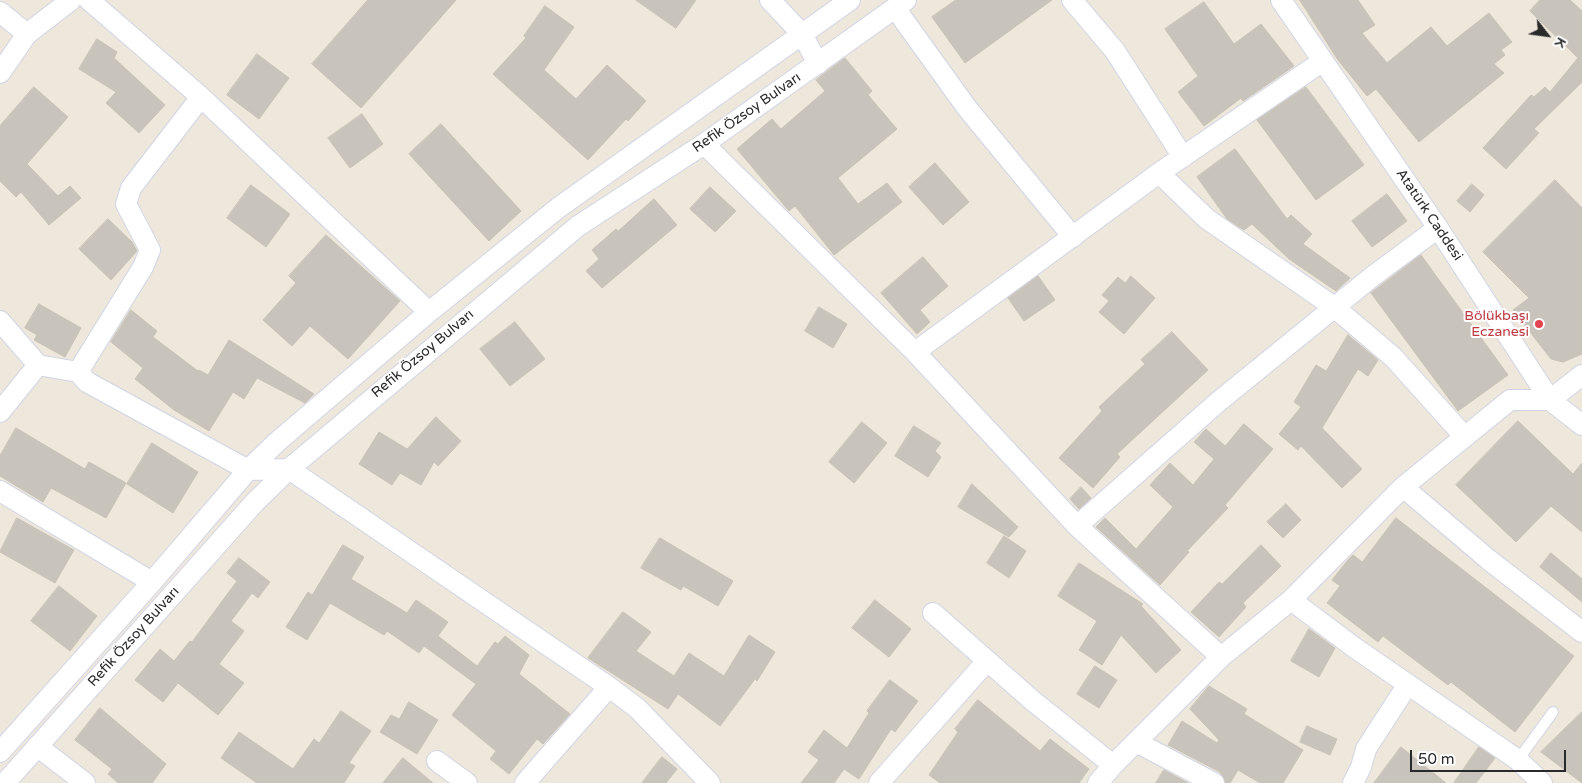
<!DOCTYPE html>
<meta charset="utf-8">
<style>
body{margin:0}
#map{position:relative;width:1582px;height:783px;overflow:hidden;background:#ede7dc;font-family:"Varela Round",sans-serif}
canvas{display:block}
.north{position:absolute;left:1522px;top:10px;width:50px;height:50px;-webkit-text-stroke:4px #fff;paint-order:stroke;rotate:120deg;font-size:14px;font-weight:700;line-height:20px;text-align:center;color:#2a2a2a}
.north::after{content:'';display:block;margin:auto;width:18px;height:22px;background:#2a2a2a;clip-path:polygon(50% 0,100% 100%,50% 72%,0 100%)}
.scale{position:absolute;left:1410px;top:750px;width:156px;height:22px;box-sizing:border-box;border:2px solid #2a2a2a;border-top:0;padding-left:6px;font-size:15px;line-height:18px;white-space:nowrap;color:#2a2a2a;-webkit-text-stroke:4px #fff;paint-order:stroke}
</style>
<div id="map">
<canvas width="1582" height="783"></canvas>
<div class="north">K</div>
<div class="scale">50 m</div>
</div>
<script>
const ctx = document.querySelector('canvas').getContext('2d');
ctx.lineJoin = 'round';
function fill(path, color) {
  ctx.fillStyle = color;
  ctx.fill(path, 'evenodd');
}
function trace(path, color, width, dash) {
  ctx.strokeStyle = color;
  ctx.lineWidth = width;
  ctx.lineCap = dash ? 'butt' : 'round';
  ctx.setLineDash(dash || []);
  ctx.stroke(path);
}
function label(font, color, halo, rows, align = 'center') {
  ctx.font = font + ' "Varela Round",sans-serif';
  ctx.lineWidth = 4;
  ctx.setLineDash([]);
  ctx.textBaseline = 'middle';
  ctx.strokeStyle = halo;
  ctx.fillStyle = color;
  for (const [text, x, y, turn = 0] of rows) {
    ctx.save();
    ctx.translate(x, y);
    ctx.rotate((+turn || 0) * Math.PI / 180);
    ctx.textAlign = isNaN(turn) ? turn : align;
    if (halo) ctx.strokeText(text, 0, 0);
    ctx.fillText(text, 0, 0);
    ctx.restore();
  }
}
const building = new Path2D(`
 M368 0H456L361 108 312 64Z
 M636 0H696L676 28Z
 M956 0H1052L965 63 932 17Z
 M1300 0H1358L1375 25 1362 33 1387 63 1431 27 1447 46 1489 13 1512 42 1501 50 1505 55 1494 64 1504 73 1419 142 1376 89 1367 96 1338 60Z
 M1540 0H1570L1582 11V82L1534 129 1539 133 1506 169 1483 148 1531 95 1534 97 1545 87 1550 92 1578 58 1530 11Z
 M1204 2 1234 44 1261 24 1294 66 1243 101 1241 98 1204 126 1178 92 1198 76 1165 29Z
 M545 6 574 27 544 70 576 99 607 65 646 101 628 121 626 119 588 160 493 74 526 38 524 36Z
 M97 39 117 52 114 58 165 105 139 133 106 103 116 92 79 69Z
 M257 54 289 78 259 119 227 95Z
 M845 58 872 91 868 95 897 129 838 178 858 204 887 183 902 202 834 255 795 206 789 211 737 149 772 119 781 129 825 91 816 80Z
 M34 87 68 117 27 164 58 196 70 186 81 198 49 225 21 192 16 197 0 181V126Z
 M1306 87 1364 165 1316 200 1257 120Z
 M362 114 383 144 350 168 328 138Z
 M441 124 521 211 489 241 409 154Z
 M1235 149 1287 219 1291 215 1312 234 1303 244 1350 278 1336 291 1289 259 1252 224 1244 230 1227 219 1197 177Z
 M935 163 969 202 943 225 909 187Z
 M1555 180 1582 208V354L1563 362 1551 359 1513 310 1529 298 1483 252Z
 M1472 184 1484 195 1470 212 1457 201Z
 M251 185 290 214 266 247 227 218Z
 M710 187 736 211 715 232 690 209Z
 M1387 194 1407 221 1372 247 1352 221Z
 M654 199 677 225 602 288 586 271 599 259 592 250 616 229 618 231Z
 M108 219 132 242 137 251 111 280 79 249Z
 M326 235 400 301 348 359 310 326 292 346 263 320 296 283 289 276Z
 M1421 255 1508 375 1458 411 1371 293Z
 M923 257 948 286 920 310 930 322 917 334 881 293Z
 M1038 276 1055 300 1024 321 1008 298Z
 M1131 276 1155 298 1124 334 1099 312 1109 301 1102 295 1118 277 1125 283Z
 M39 304 81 328 65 357 34 340 37 335 25 328Z
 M819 307 847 324 833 348 805 331Z
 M131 310 157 331 153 337 198 371 199 370 208 375 229 340 314 394 305 403 257 378 244 399 233 392 209 431 174 410 135 379 143 368 111 342Z
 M515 322 545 359 510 386 480 349Z
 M1172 332 1208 370 1117 454 1120 457 1093 488 1059 458 1102 411 1099 407 1145 364 1141 360Z
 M1348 335 1378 360 1368 376 1358 369 1322 428 1362 469 1342 488 1301 446 1298 450 1279 434 1301 407 1294 402 1316 365 1326 371Z
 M436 417 461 441 438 466 434 462 421 485 400 473 392 485 359 464 379 432 407 449Z
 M1518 421 1573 474 1582 463V532L1551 506 1516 542 1456 485Z
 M862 422 887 443 854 483 829 462Z
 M1244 424 1273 449 1225 505 1228 508 1187 551 1189 552 1160 585 1096 527 1105 518 1136 549 1173 507 1150 485 1170 463 1193 485 1214 459 1194 442 1206 429 1225 446Z
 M914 426 941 443 935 451 941 457 928 477 895 456Z
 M16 428 85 469 89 462 126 483 106 518 51 488 43 502 0 476V456Z
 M152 443 198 472 173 513 127 484Z
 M972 484 1018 527 1009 537 958 507Z
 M1081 487 1091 498 1079 509 1070 499Z
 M1286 504 1301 520 1283 538 1267 522Z
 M17 518 74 550 55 583 0 552Z
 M1396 518 1574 656 1515 732 1451 682 1448 685 1383 636 1378 642 1327 603 1340 586 1332 580 1348 560 1353 555 1362 562Z
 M1004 536 1026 551 1009 578 987 563Z
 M660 538 733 581 718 606 683 586 681 590 641 568Z
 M343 545 364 557 351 579 407 613 416 600 448 622 438 636 477 666 495 642 498 644 505 636 529 655 519 674 570 714 543 744 537 739 509 774 490 759 496 751 452 715 476 684 424 646 419 653 387 631 384 635 330 603 307 640 286 627 308 592 312 595Z
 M1261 545 1281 566 1243 603 1246 607 1219 637 1191 612 1219 582 1222 584Z
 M1551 553 1582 579V602L1540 567Z
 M239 558 270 582 258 598 252 593 231 621 244 631 219 664 244 683 218 715 178 683 163 702 135 680 160 649 174 661 190 641 192 642 237 581 227 573Z
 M1079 563 1143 604 1141 606 1181 650 1156 673 1121 635 1102 665 1079 650 1097 621 1058 596Z
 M59 586 97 616 70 651 31 621Z
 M875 600 911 629 889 657 852 628Z
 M623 612 651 632 636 651 674 676 689 653 724 676 749 635 775 652 757 681 755 679 720 726 678 694 668 709 588 658Z
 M1309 629 1335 648 1319 677 1291 661Z
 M1095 666 1117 680 1099 708 1077 694Z
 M890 680 918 701 895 732 891 729 859 779 844 769 834 783H801L819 760 808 752 824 730 847 748 869 713 867 711Z
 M1209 686 1247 709 1244 714 1303 750 1283 783H1260L1238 770 1230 783H1226L1220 772 1168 745 1182 721 1217 743 1219 740 1190 709Z
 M978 700 1040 751 1050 739 1089 769 1079 783H940L929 775 958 732 955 729Z
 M409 702 438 720 417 754 380 732 391 715 399 719Z
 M100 708 166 764 152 783H118L108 774 112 769 75 740Z
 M341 711 371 731 349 763 355 766 344 783H257L221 758 239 732 293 769 314 739 319 743Z
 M1582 712V783L1541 752Z
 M1307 726 1337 739 1330 755 1300 742Z
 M1401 747 1446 783H1374Z
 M1479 747 1495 758 1476 783H1454Z
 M662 757 677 769 666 783H642Z
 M403 758 433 783H383Z
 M1164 770 1188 783H1156Z`);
fill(building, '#c8c3bb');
trace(building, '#c8c3b5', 1);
const lane = new Path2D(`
 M1518 760 1553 712`);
const street = new Path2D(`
 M89 0 201 97 429 312
 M770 0 802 34 818 64
 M1072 0 1115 51 1183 157
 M1281 0 1438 228 1550 400 1582 425
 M895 8 967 108 1073 237
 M0 12 27 34
 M0 73 27 34 71 0
 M704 144 915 352 1077 526 1221 657
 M1159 173 1207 219 1334 307 1393 357 1464 436
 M0 321 38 365 78 372 87 382 248 470 289 469 609 687 637 708 710 783
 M915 352 1159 173 1323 61
 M78 372 143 267 150 250 126 204 131 188 201 97
 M0 412 38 365
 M1403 487 1489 560 1582 632
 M0 491 152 582
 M1077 526 1218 402 1373 276 1438 228
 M1291 600 1355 648 1518 760 1542 783
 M933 613 1033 701 1113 765
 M1136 742 1214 783
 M37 746 85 783
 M0 752 152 582 248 470 277 442 429 312 558 208 850 0
 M437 761 467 783
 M5 783 255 502 289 469 578 226 704 144 906 0
 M525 783 609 687
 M879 783 987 661
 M1098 783 1113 765 1221 657 1291 600 1403 487 1510 400H1550L1582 375
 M1353 783 1361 767 1366 749 1408 684`);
trace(lane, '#d1d4e4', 12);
trace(street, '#d1d4e4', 22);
trace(lane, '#fff', 10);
trace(street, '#fff', 20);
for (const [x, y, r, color] of [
 [1539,324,5,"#e0444e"]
]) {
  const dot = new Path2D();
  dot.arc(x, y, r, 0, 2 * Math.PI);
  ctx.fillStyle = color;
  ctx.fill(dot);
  trace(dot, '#fff', 2);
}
label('14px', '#2a2a2a', '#fff', [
 ["Refik Özsoy Bulvarı",747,113,-35],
 ["Atatürk Caddesi",1429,215,56],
 ["Refik Özsoy Bulvarı",423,354,-40],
 ["Refik Özsoy Bulvarı",134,637,-48]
]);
label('14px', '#be3a42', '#fff', [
 ["Bölükbaşı",1529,316],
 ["Eczanesi",1529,332]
], 'right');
</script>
